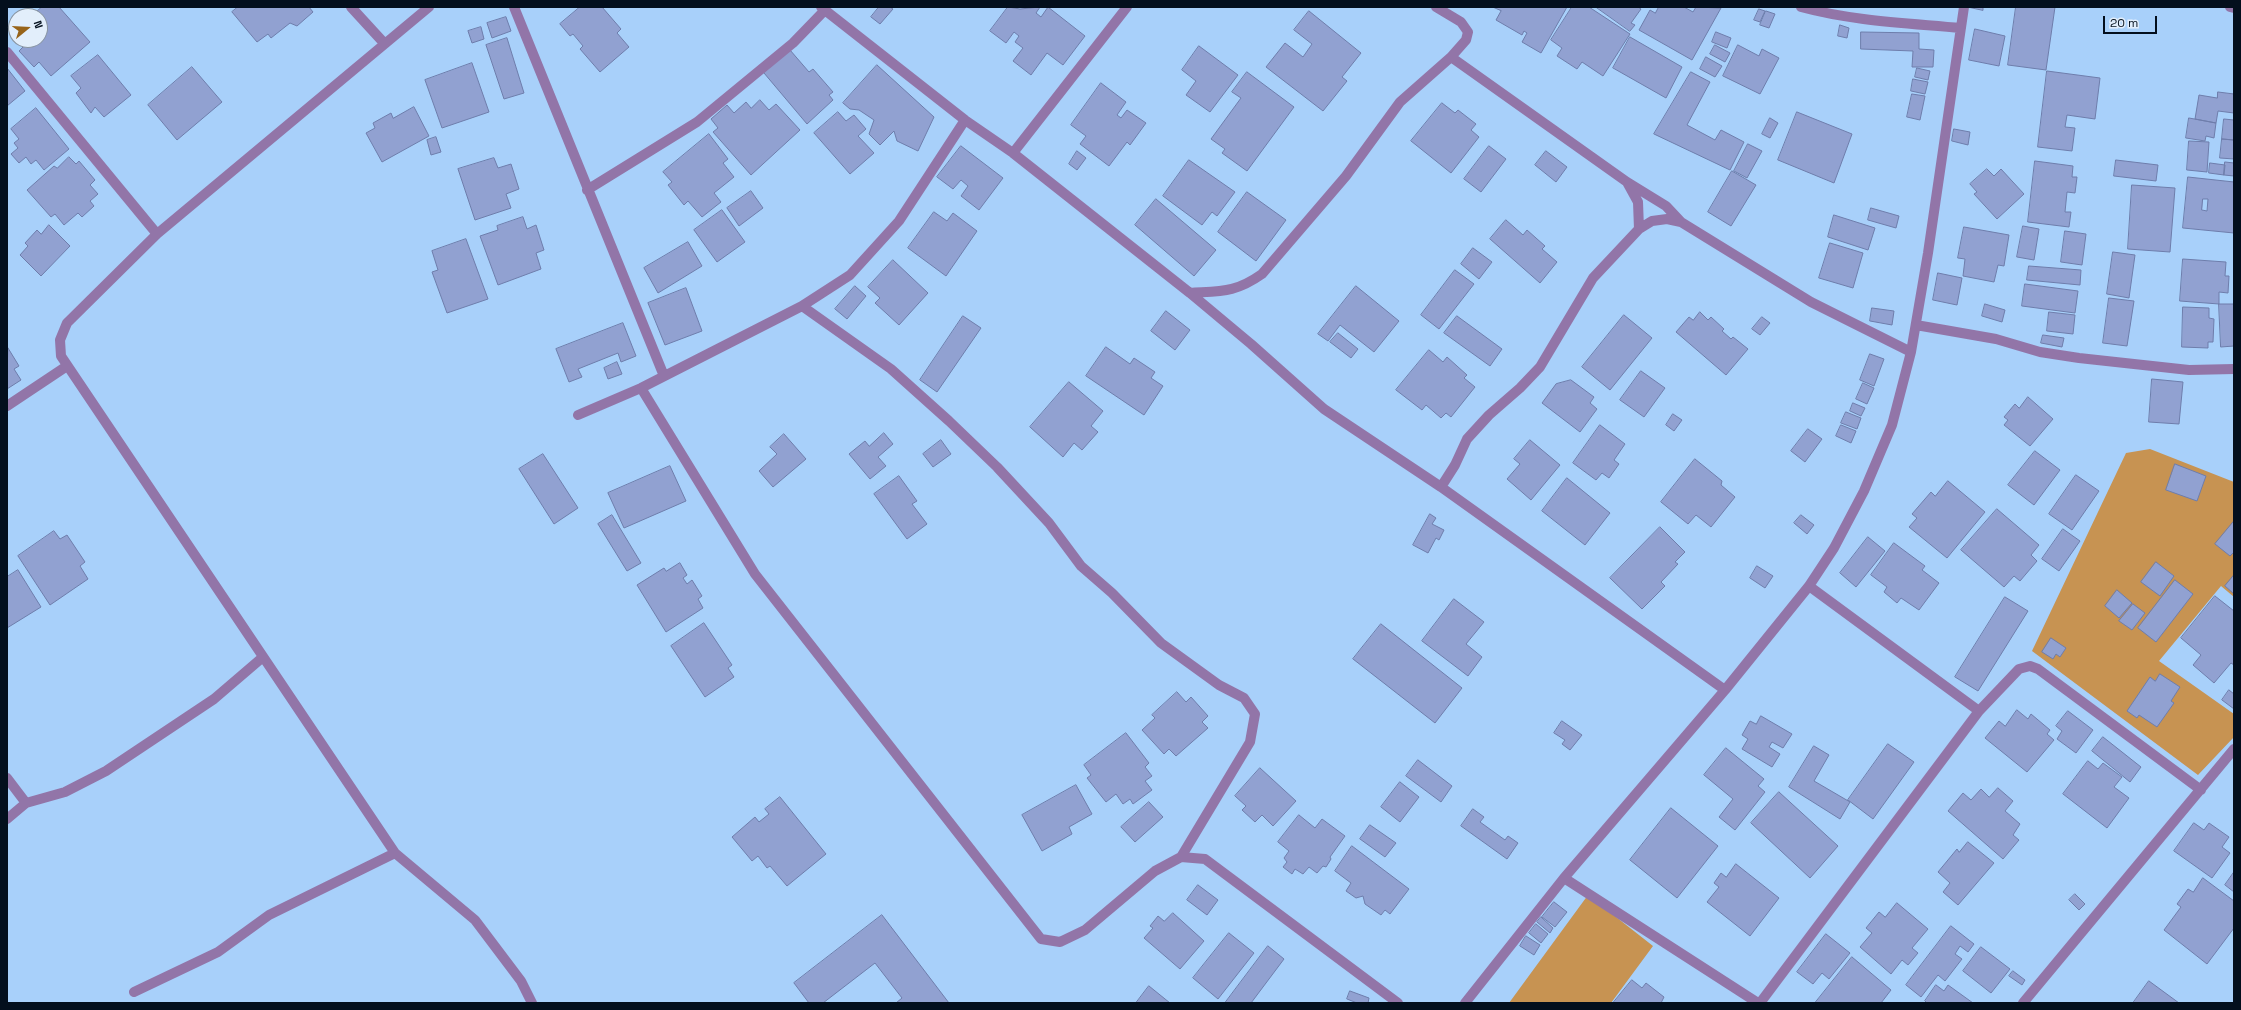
<!DOCTYPE html>
<style>
body{margin:0}
#map{position:relative;width:2241px;height:1010px;overflow:hidden;background:#a8d0fa;font-family:"Space Grotesk",sans-serif}
canvas{display:block}
.frame{position:absolute;inset:0;border:8px solid #030f1d;pointer-events:none}
.north{position:absolute;left:8px;top:8px;width:40px;height:40px;box-sizing:border-box;background:#e2eefb;border:1px solid #8995a2;border-radius:50%;rotate:72deg;font-size:11px;font-weight:700;line-height:16px;text-align:center;color:#030f1d}
.north::after{content:'';display:block;margin:auto;width:14px;height:18px;background:#976319;clip-path:polygon(50% 0,100% 100%,50% 72%,0 100%)}
.scale{position:absolute;left:2103px;top:16px;width:54px;height:18px;box-sizing:border-box;border:2px solid #030f1d;border-top:0;padding-left:5px;font-size:12px;line-height:14px;white-space:nowrap;color:#030f1d;-webkit-text-stroke:3px #e2eefb;paint-order:stroke}
</style>
<div id="map">
<canvas width="2241" height="1010"></canvas>
<div class="frame"></div>
<div class="north">N</div>
<div class="scale">20 m</div>
</div>
<script>
const ctx = document.querySelector('canvas').getContext('2d');
ctx.lineJoin = 'round';
function fill(path, color) {
  ctx.fillStyle = color;
  ctx.fill(path, 'evenodd');
}
function trace(path, color, width, dash) {
  ctx.strokeStyle = color;
  ctx.lineWidth = width;
  ctx.lineCap = dash ? 'butt' : 'round';
  ctx.setLineDash(dash || []);
  ctx.stroke(path);
}
fill(new Path2D(`
 M2150 449 2234 482V597L2221 586 2159 661 2234 714V737L2198 775 2032 651 2126 453Z
 M1588 895 1653 946 1611 1003H1509Z`), '#c79352');
const building = new Path2D(`
 M42 7H59L90 42 51 76 39 62 34 67 19 51 23 47 17 40H40V16H32Z
 M238 7H309L313 12 297 26 290 23 271 38 268 34 257 42 232 12Z
 M580 7H602L621 29 617 33 629 47 600 72 580 49 583 46 573 34 570 36 560 24Z
 M879 7H890L893 9 880 24 871 17Z
 M1008 7 1020 9 1040 7 1036 13 1041 17 1048 7 1085 36 1063 65 1047 53 1031 75 1013 61 1023 48 1015 42 1019 36 1014 32 1006 43 990 31Z
 M1493 7H1567L1541 53 1522 42 1527 33 1524 31 1522 35 1496 20 1501 11Z
 M1572 7H1589L1630 34 1603 76 1582 62 1577 69 1557 56 1562 48 1551 40Z
 M1596 7H1638L1641 9 1631 23 1635 25 1630 31Z
 M1659 7H1684L1693 12 1696 7 1721 8 1692 60 1639 30 1650 10 1655 13Z
 M1968 7H1983V10Z
 M2016 7H2055L2046 70 2008 65Z
 M1759 9 1765 11 1760 22 1754 20Z
 M1309 11 1361 53 1342 77 1347 81 1323 111 1266 67 1285 43 1303 57 1312 44 1294 30Z
 M1766 11 1775 14 1769 28 1760 25Z
 M506 17 511 31 492 38 487 23Z
 M1840 25 1849 28 1847 38 1838 36Z
 M481 27 484 39 472 43 468 31Z
 M1975 29 2005 36 1999 66 1969 60Z
 M1716 32 1731 38 1727 48 1712 42Z
 M1861 32 1919 33V49L1934 50 1933 67H1912L1913 51 1861 49Z
 M1630 37 1682 67 1666 98 1613 68Z
 M507 38 524 93 504 99 486 45Z
 M1715 45 1730 53 1725 62 1710 54Z
 M1738 45 1759 56 1762 49 1779 58 1760 94 1723 76Z
 M1199 46 1238 75 1210 112 1186 95 1196 81 1182 70Z
 M790 50 809 72 813 69 833 92 829 95 833 100 807 124 764 73Z
 M98 55 131 95 104 117 95 107 91 113 76 93 81 88 71 76Z
 M1706 57 1722 66 1715 77 1700 69Z
 M472 63 489 112 442 128 425 80Z
 M877 65 934 117 918 151 897 141 894 131 880 145 869 134 874 120 859 110 850 109 843 103Z
 M192 67 222 102 177 140 148 105Z
 M7 68 25 91 7 106Z
 M1917 68 1930 71 1928 80 1915 77Z
 M2047 71 2100 78 2095 119 2067 115 2065 127 2075 128 2072 151 2038 147Z
 M1247 72 1294 107 1247 171 1222 153 1225 149 1211 139 1241 98 1232 92Z
 M1691 72 1710 82 1687 125 1715 140 1721 130 1744 142 1730 170 1654 134Z
 M1913 79 1928 82 1925 94 1911 91Z
 M1101 83 1126 102 1117 115 1121 118 1127 110 1146 123 1130 145 1127 142 1109 166 1080 144 1086 136 1071 125Z
 M2218 92 2234 94V113L2218 111 2216 123 2195 119 2199 95 2217 98Z
 M1912 94 1925 96 1920 120 1907 117Z
 M760 100 769 110 776 104 800 130 751 175 713 132 718 128 711 119 727 105 734 113 746 102 751 108Z
 M1442 103 1455 113 1458 110 1476 124 1471 130 1479 137 1451 173 1411 141Z
 M414 107 429 136 382 162 366 133 375 128 373 123 391 113 393 118Z
 M36 108 69 149 44 170 36 160 31 164 26 157 19 163 11 154 18 148 14 143 19 139 11 129Z
 M838 112 846 121 854 115 866 129 858 136 874 153 850 174 814 133Z
 M1797 112 1852 134 1834 183 1778 160Z
 M1770 118 1778 123 1770 138 1762 134Z
 M2189 118 2216 123 2214 138 2206 136 2205 141 2186 138Z
 M2224 119 2234 120V140L2222 139Z
 M1954 129 1970 132 1968 145 1952 141Z
 M709 134 728 159 723 163 734 177 714 193 721 202 702 217 688 201 684 205 668 185 672 182 663 172Z
 M436 137 441 152 431 155 427 140Z
 M2222 139 2234 140V159L2220 158Z
 M2189 141 2209 142 2207 172 2187 170Z
 M1748 144 1762 151 1747 178 1734 171Z
 M961 146 1003 178 979 210 961 196 968 186 961 180 953 189 937 177Z
 M1489 146 1506 159 1481 192 1464 179Z
 M1077 151 1086 158 1077 170 1069 164Z
 M1546 151 1567 167 1556 182 1535 165Z
 M69 157 76 164 79 161 95 180 90 185 98 194 90 201 94 206 82 217 78 213 64 225 55 214 51 217 27 190 54 166 57 168Z
 M494 158 498 168 511 164 519 189 506 194 511 208 475 220 458 169Z
 M1189 160 1235 192 1217 216 1212 212 1202 225 1163 196Z
 M2116 160 2158 165 2156 181 2114 176Z
 M2035 161 2073 166 2072 177H2077L2075 193 2067 192 2065 212H2071L2069 227 2028 222Z
 M2225 162 2234 163V176L2224 175Z
 M2210 163 2225 165 2224 175 2209 173Z
 M1987 169 1994 176 2001 169 2024 194 1997 219 1974 194 1977 192 1970 184Z
 M1732 171 1756 185 1731 226 1708 212Z
 M2188 177 2234 182V233L2183 228ZM2203 199H2208L2207 211 2202 210Z
 M2132 185 2175 188 2170 252 2128 249Z
 M751 191 763 208 739 226 727 208Z
 M1247 192 1286 220 1256 261 1218 232Z
 M1156 199 1216 250 1194 276 1135 225Z
 M1871 208 1899 216 1896 228 1868 220Z
 M722 210 745 242 717 262 694 230Z
 M934 212 947 221 953 213 977 231 946 276 908 248Z
 M1834 215 1875 228 1868 250 1828 237Z
 M523 217 527 229 536 225 544 250 536 253 541 269 498 285 480 236 498 230 497 226Z
 M1506 220 1523 235 1527 230 1545 246 1542 249 1557 262 1540 283 1490 239Z
 M49 225 70 246 41 276 20 255 28 246 25 243 37 230 41 234Z
 M2023 226 2039 229 2034 260 2017 257Z
 M1964 227 2009 235 2004 266 1998 265 1994 282 1963 276 1965 259 1958 258Z
 M2065 231 2086 234 2082 265 2061 262Z
 M466 239 488 299 447 313 432 272 438 270 432 251Z
 M688 242 702 266 658 293 644 268Z
 M1830 243 1863 253 1853 288 1819 278Z
 M1473 248 1492 262 1479 279 1461 264Z
 M2113 252 2135 255 2129 298 2107 294Z
 M2183 259 2226 262 2225 276H2229L2228 293 2219 292V304L2180 301Z
 M893 260 928 293 899 325 875 303 880 298 868 287Z
 M2029 266 2081 270 2080 285 2027 280Z
 M1455 270 1474 284 1439 329 1421 315Z
 M1938 273 1962 278 1957 305 1933 300Z
 M2025 284 2078 291 2075 313 2022 306Z
 M855 286 866 296 847 319 835 309Z
 M1356 286 1399 321 1374 352 1340 325 1328 341 1318 334Z
 M686 288 702 331 665 345 648 303Z
 M2109 298 2134 301 2127 346 2103 343Z
 M1985 304 2005 310 2002 322 1982 316Z
 M2219 304H2234V346L2221 347Z
 M2183 307 2209 308V318L2214 319 2213 342H2208V348L2182 347Z
 M1872 308 1894 311 1892 325 1870 321Z
 M1166 311 1190 330 1175 350 1151 331Z
 M1700 312 1708 320 1711 317 1724 329 1722 331 1731 339 1733 337 1748 349 1726 375 1676 332 1689 317 1693 320Z
 M2049 312 2075 315 2073 334 2047 331Z
 M1624 315 1652 338 1610 390 1582 367Z
 M963 316 981 328 937 392 920 380Z
 M1457 316 1502 349 1490 366 1444 333Z
 M1762 317 1770 323 1760 335 1752 329Z
 M623 323 636 356 621 362 618 353 578 369 582 377 569 382 556 349Z
 M1338 333 1358 349 1351 358 1330 342Z
 M2043 335 2064 338 2062 347 2041 343Z
 M1106 347 1130 364 1134 358 1155 372 1151 378 1163 386 1144 415 1086 376Z
 M8 348 19 366 14 369 21 380 7 389Z
 M1429 350 1443 362 1447 357 1467 375 1464 378 1475 387 1451 417 1446 413 1441 418 1426 405 1422 410 1396 390Z
 M1870 354 1884 359 1874 386 1860 380Z
 M617 362 622 374 608 379 604 368Z
 M1641 371 1665 388 1644 417 1620 400Z
 M2152 379 2183 382 2179 424 2149 422Z
 M1571 380 1594 397 1590 403 1597 409 1580 432 1542 403 1556 384Z
 M1069 382 1103 411 1091 426 1098 432 1082 450 1074 443 1063 457 1030 427Z
 M1863 383 1874 388 1867 404 1856 399Z
 M2028 397 2053 419 2030 446 2004 425 2008 420 2004 417 2015 404 2019 408Z
 M1853 403 1865 408 1861 416 1850 411Z
 M1846 412 1861 418 1857 429 1841 423Z
 M1673 414 1682 420 1674 431 1666 425Z
 M1600 425 1625 444 1614 460 1619 464 1609 478 1602 473 1596 480 1573 463Z
 M1841 425 1856 431 1851 443 1836 436Z
 M1808 429 1822 439 1805 462 1791 451Z
 M884 433 893 444 878 457 886 466 870 479 849 454 865 441 869 446Z
 M784 434 806 459 773 487 759 471 777 454 770 447Z
 M941 440 951 454 933 467 923 454Z
 M1530 440 1560 465 1531 500 1507 479 1520 464 1514 459Z
 M2035 451 2060 470 2034 505 2008 485Z
 M543 454 578 508 554 524 519 469Z
 M1695 459 1722 481 1721 485 1735 497 1711 527 1696 515 1688 524 1661 502Z
 M2175 464 2206 476 2197 501 2166 490Z
 M670 466 686 501 624 528 608 493Z
 M2076 475 2099 491 2072 530 2049 514Z
 M899 476 917 501 912 504 927 524 907 539 874 494Z
 M1567 478 1610 513 1585 545 1542 511Z
 M1948 481 1985 512 1947 558 1909 527 1917 518 1912 514 1931 492 1935 496Z
 M1997 509 2039 545 2031 555 2037 561 2020 581 2014 576 2004 587 1961 550Z
 M1430 514 1436 518 1432 524 1444 530 1439 540 1436 538 1428 553 1413 545Z
 M612 515 641 563 627 571 598 524Z
 M1801 515 1814 525 1807 534 1794 523Z
 M2234 521V552L2230 556 2215 544Z
 M1660 527 1685 552 1675 562 1678 564 1661 582 1665 586 1642 609 1610 578Z
 M2063 529 2080 541 2059 571 2042 559Z
 M54 531 60 539 67 535 85 562 80 566 88 579 50 605 18 556Z
 M1868 537 1885 551 1856 587 1840 573Z
 M1894 543 1925 566 1922 570 1939 583 1919 610 1901 598 1897 603 1884 592 1887 587 1871 575Z
 M2156 562 2174 576 2160 596 2141 582Z
 M680 563 687 575 683 578 687 584 692 580 702 596 698 599 703 608 666 632 637 585 664 568 666 571Z
 M1757 566 1773 576 1765 588 1750 578Z
 M18 570 41 607 7 628V577Z
 M2234 575V594L2225 586Z
 M2175 580 2193 594 2156 642 2138 628Z
 M2117 590 2132 603 2119 618 2105 606Z
 M2215 596 2234 611V665L2231 663 2214 683 2193 665 2201 655 2181 638Z
 M2005 597 2028 611 1978 691 1955 677Z
 M1454 599 1484 622 1466 644 1482 657 1468 676 1422 641Z
 M2133 604 2145 613 2132 630 2119 621Z
 M704 623 732 665 728 668 734 677 705 697 671 646Z
 M1381 624 1462 688 1435 723 1353 659Z
 M2051 638 2066 648 2060 657 2056 654 2053 659 2042 652Z
 M2160 674 2180 687 2171 701 2174 703 2157 727 2139 715 2137 718 2127 711 2150 677 2155 681Z
 M2229 690 2234 694V709L2222 700Z
 M1177 692 1186 702 1191 697 1208 716 1202 722 1208 728 1176 756 1169 749 1164 754 1142 730 1155 718 1152 715Z
 M2017 710 2028 719 2031 714 2050 730 2047 734 2054 740 2027 772 1985 738 1999 721 2005 726Z
 M2068 711 2093 730 2076 753 2057 739 2062 731 2056 726Z
 M1761 716 1792 734 1783 748 1772 742 1769 747 1780 754 1772 767 1742 749 1748 739 1742 735 1750 721 1756 724Z
 M1562 721 1582 735 1570 750 1562 744 1565 740 1554 733Z
 M1126 733 1149 763 1145 767 1152 776 1145 781 1152 790 1133 804 1130 799 1123 804 1116 794 1106 802 1087 778 1091 775 1084 765Z
 M2103 737 2141 767 2130 782 2092 751Z
 M1888 744 1914 762 1873 819 1848 800Z
 M1814 746 1829 755 1814 781 1850 802 1840 819 1789 787Z
 M1726 748 1764 779 1758 786 1765 792 1735 830 1719 817 1733 799 1704 775Z
 M1418 760 1452 786 1441 802 1406 776Z
 M2088 761 2098 769 2103 763 2122 777 2114 787 2129 798 2107 828 2063 794Z
 M1260 768 1296 801 1273 826 1262 815 1255 822 1242 810 1246 806 1235 796Z
 M1400 782 1419 797 1400 822 1381 807Z
 M1076 785 1092 814 1069 827 1072 834 1042 851 1022 815Z
 M1998 788 2013 801 2005 811 2020 824 2013 835 2019 840 2003 859 1948 811 1963 793 1971 800 1981 789 1989 797Z
 M1779 792 1838 846 1810 878 1751 823Z
 M780 797 826 854 787 886 770 866 767 868 758 856 752 861 732 837 755 817 759 822 769 814 765 809Z
 M1149 802 1163 817 1135 842 1121 827Z
 M1671 808 1718 846 1677 898 1630 860Z
 M1473 809 1484 817 1480 822 1505 840 1508 836 1518 843 1507 859 1461 826Z
 M1299 815 1315 828 1322 819 1345 836 1330 857 1331 859 1326 867 1323 866 1317 873 1309 867 1303 874 1295 869 1292 874 1283 867 1287 862 1284 858 1289 851 1278 842Z
 M2194 823 2204 830 2209 823 2229 837 2222 847 2230 853 2212 878 2174 851Z
 M1370 825 1396 843 1385 857 1360 839Z
 M1968 842 1994 863 1958 905 1943 892 1950 883 1938 872 1957 849 1959 852Z
 M1352 846 1409 889 1390 914 1385 910 1381 915 1365 904 1363 896 1356 898 1346 891 1351 883 1335 871Z
 M1736 864 1779 898 1750 936 1707 902 1719 887 1714 883 1721 873 1726 877Z
 M2234 872V892L2225 885Z
 M2203 878 2234 901V928L2207 964 2164 930 2181 907 2177 904 2188 889 2193 892Z
 M1198 885 1218 900 1207 915 1187 900Z
 M2075 894 2085 904 2079 910 2069 900Z
 M1554 902 1567 912 1555 927 1542 917Z
 M1897 903 1928 929 1912 948 1918 953 1908 965 1902 960 1891 974 1860 947 1872 933 1866 928 1879 912 1885 917Z
 M1173 913 1204 941 1180 969 1144 938 1153 928 1150 926 1158 916 1164 921Z
 M882 915 949 1003H896L902 998 875 963 823 1003H809L794 983Z
 M1541 917 1553 928 1550 933 1537 922Z
 M1536 924 1548 934 1541 943 1529 933Z
 M1951 926 1974 944 1968 952 1960 946 1955 954 1962 959 1945 981 1938 975 1921 997 1906 985Z
 M1229 933 1254 953 1218 999 1193 978Z
 M1826 934 1850 953 1829 979 1822 973 1813 984 1797 972Z
 M1526 936 1540 945 1534 955 1520 946Z
 M1268 946 1284 959 1251 1003H1225Z
 M1981 947 2010 969 1991 993 1963 971Z
 M1852 957 1891 990 1881 1003H1815Z
 M2013 971 2025 980 2022 985 2009 976Z
 M1632 980 1642 988 1646 983 1664 997 1661 1003H1613Z
 M2149 981 2179 1003H2133Z
 M1936 985 1944 991 1948 985 1973 1003H1927L1925 1001Z
 M1149 986 1170 1003H1136Z
 M1350 991 1369 998 1368 1003H1357L1347 999Z`);
fill(building, '#91a1d1');
trace(building, '#6e7dab', 1);
trace(new Path2D(`
 M351 7 384 43
 M429 7 157 234 67 323 60 340 61 356 395 853 475 920 521 981 532 1003
 M514 7 664 376
 M821 7 965 120 1013 153 1190 293 1251 344 1324 409 1441 487 1725 690
 M1801 7C1852 21 1908 23 1961 28
 M2230 7 2234 8
 M7 52 157 234
 M1451 57 1627 182 1666 206 1681 222
 M1013 153 1127 7
 M1627 182 1638 202 1639 229
 M587 190 697 122 793 43 825 10
 M1190 293C1221 291 1235 293 1262 274L1346 176 1400 102 1451 57 1466 40 1468 32 1461 22 1436 7
 M802 306 891 369 949 421 997 467 1049 523 1081 566 1112 593 1161 643 1219 685 1244 698 1255 714 1250 742 1181 857
 M1916 325 1996 339 2040 352 2079 358 2189 370 2234 369
 M641 388 755 574 1041 939 1060 942 1085 930 1155 871 1181 857 1205 859 1398 1003
 M7 406 67 366
 M578 415 641 388 802 306 850 275 899 221 965 120
 M1441 487 1455 465 1467 439 1489 415 1520 388 1540 367 1593 278 1639 229 1652 221 1667 219 1681 222 1811 302 1911 352
 M1809 586 1979 711
 M7 778 26 803
 M7 819 26 803 65 792 106 771 214 699 263 657
 M1564 878 1758 1003
 M134 992 218 952 269 915 395 853
 M1465 1003 1564 878 1725 690 1809 586 1834 548 1864 491 1892 425 1911 352 1928 253 1964 7
 M1760 1003 1979 711 2019 669 2030 666 2038 669 2201 790
 M2023 1003 2234 749`), '#9275a8', 10);
</script>
